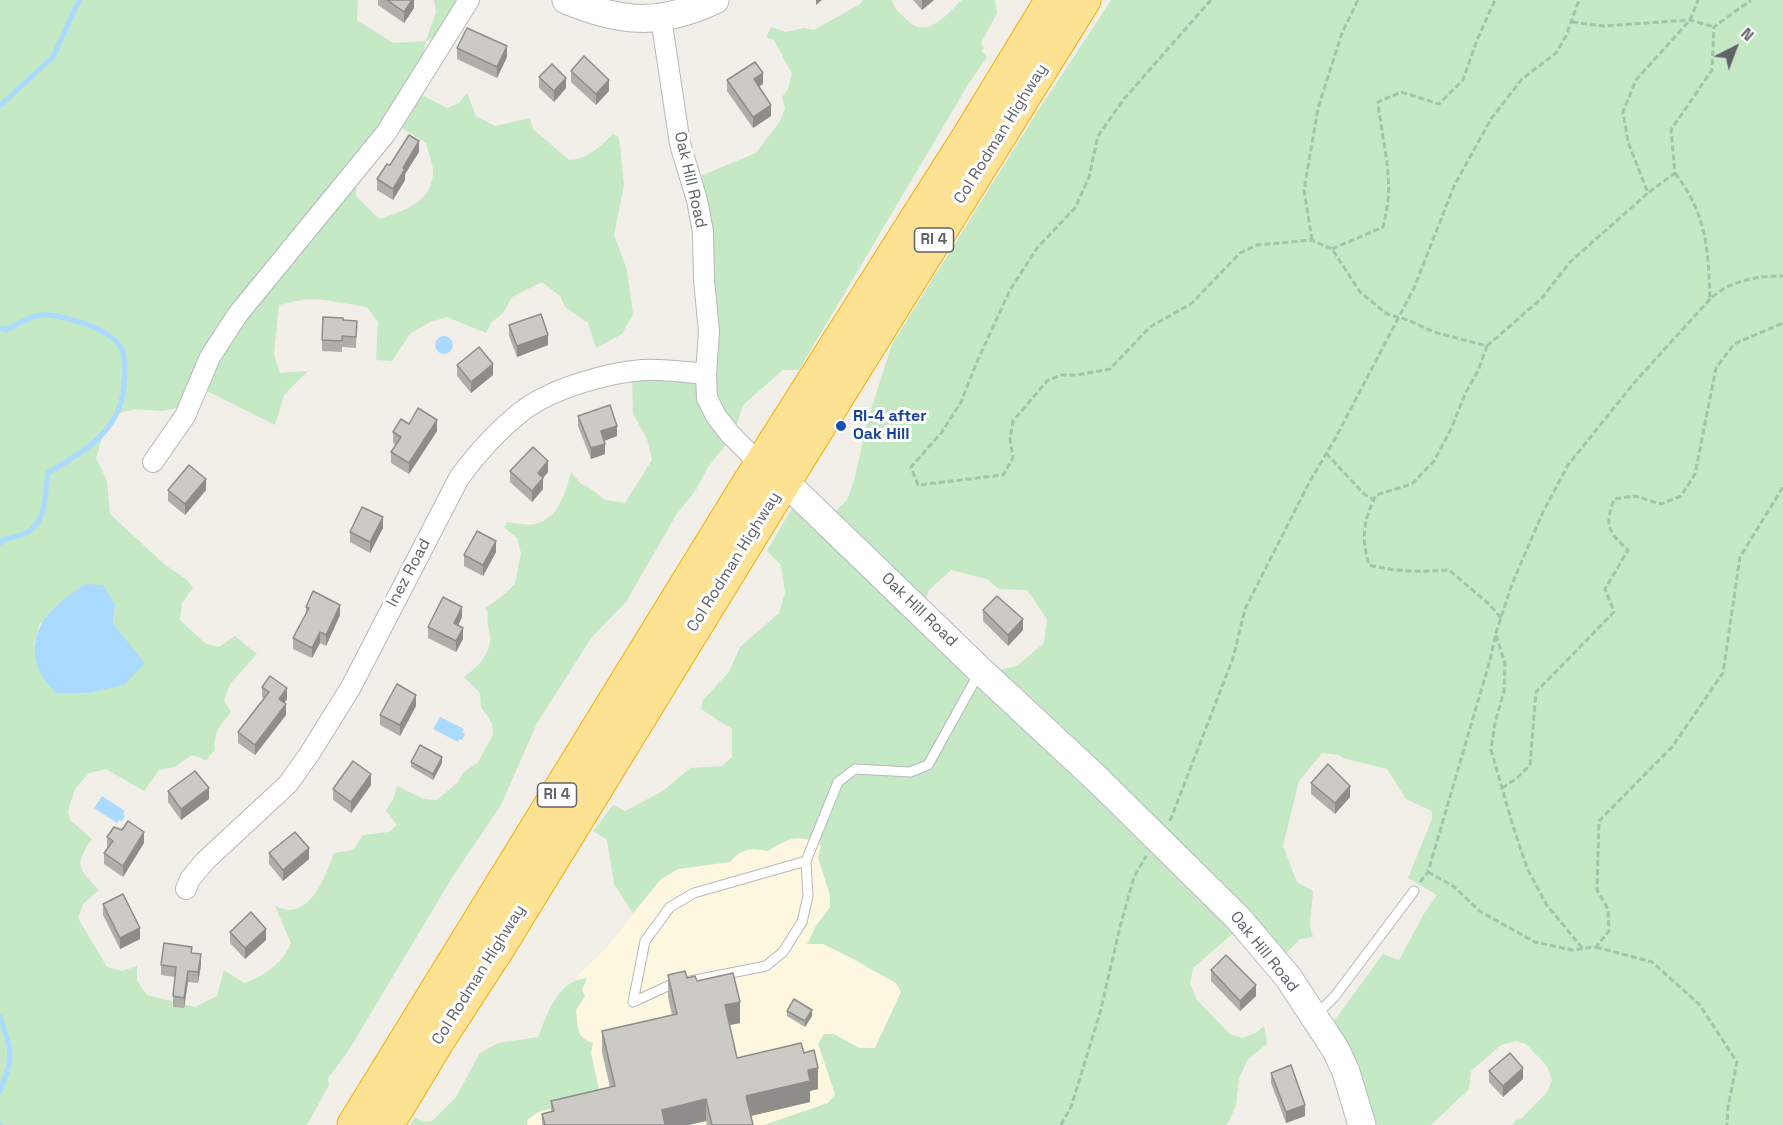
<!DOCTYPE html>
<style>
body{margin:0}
#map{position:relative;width:1783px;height:1125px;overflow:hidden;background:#f1efe8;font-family:"Space Grotesk",sans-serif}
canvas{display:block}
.north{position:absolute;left:1705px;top:18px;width:60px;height:60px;-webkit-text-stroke:4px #fff;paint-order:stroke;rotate:42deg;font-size:16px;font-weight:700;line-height:24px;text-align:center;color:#5f6368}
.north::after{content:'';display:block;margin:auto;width:21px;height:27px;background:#5f6368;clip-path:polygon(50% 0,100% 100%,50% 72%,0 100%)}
</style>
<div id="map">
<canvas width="1783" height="1125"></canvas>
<div class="north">N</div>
</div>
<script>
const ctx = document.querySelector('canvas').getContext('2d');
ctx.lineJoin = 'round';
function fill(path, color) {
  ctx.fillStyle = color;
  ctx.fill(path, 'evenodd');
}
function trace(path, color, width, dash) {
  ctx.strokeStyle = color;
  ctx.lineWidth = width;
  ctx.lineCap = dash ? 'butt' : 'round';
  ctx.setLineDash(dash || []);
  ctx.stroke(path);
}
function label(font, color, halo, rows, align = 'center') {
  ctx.font = font + ' "Space Grotesk",sans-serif';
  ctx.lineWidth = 6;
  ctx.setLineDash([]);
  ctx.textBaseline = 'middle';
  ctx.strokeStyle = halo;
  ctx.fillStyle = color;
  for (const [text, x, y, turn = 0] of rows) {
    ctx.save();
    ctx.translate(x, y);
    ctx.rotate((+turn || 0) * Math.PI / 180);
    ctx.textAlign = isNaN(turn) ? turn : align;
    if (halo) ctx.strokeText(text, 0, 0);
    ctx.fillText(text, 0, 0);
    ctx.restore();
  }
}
fill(new Path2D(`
 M789 838 812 840 821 846 818 858 830 895V908L816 926 823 944 896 983 901 992 875 1048H859L834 1034 829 1074 835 1094 828 1103 764 1125H527L528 1119 540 1111 600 1098 591 1053 578 1032 576 1010 585 996 582 991 587 979H575V978L608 946 661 879 678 869 730 862 738 853 752 848 768 851Z`), '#fef7e0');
fill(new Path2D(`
 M0 0H358L357 20 393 43 426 41 436 12 434 0H469L451 30 426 41 414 91 447 108 459 103 467 93 476 116 495 126 530 118 533 129 569 160C588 159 599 147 613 134L619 137 624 185 614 235 627 270 633 314 622 334 596 348 588 323 565 307 560 296 542 282 512 297 503 313 491 323 486 333 447 317 430 322 411 333 392 361 376 360 378 322 367 307 325 300 306 299 279 305 274 355 280 373 308 371 284 395 275 425 199 387 189 405 163 411 135 409 119 413 104 432 96 458 107 481 110 514 164 564 187 580 193 588 182 603 180 620 206 644 219 647 235 636 257 654 230 684 224 701 231 712C220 725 213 733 215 750L206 760 192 755 175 767 159 770 144 791 106 769 89 773 75 789 68 811 70 820 92 839C73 866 79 869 99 890L83 904 78 918 107 967 122 971 137 966V981L147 995 195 1007 217 996 224 970 244 983C263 977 284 962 291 943L275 906C279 907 285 910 289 910 315 909 326 873 334 853L353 850 363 835 389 832 397 825 386 810 393 800 397 786 424 799 437 800 458 782 463 773 478 762 493 735 492 723 481 707 480 693 464 677C477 668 491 654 490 637 489 628 486 623 488 613L485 608 500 598 515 584 521 553 517 538 504 527 507 522C516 523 527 526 535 524 558 520 566 491 571 472L581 484 590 488 605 500 625 503 652 460 647 439 633 414 632 373 703 371 693 179 756 153 781 120 785 108 782 97 788 89 792 74 774 40 766 37 771 27 786 32 803 28 814 30 860 4 863 0H892C894 9 900 13 906 19 927 41 947 14 962 0H995L997 13 981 43 984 48 981 50 987 57 969 83 799 370H783L743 405 733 436 708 467 696 490 676 515 626 602 592 637 537 723 501 805 453 876 349 1050 328 1078 329 1085 307 1125H0ZM396 124 426 143C428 152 434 165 433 175 429 204 403 211 379 219L356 196 357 169ZM115 604 113 624 42 675 34 644 40 623Z
 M1111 0H1783V1125H1513L1516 1120 1521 1119 1548 1091 1552 1080 1547 1066 1526 1044 1516 1041 1501 1045 1471 1071 1469 1089 1431 1125H1358L1320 1031 1336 1018 1383 954 1399 960 1425 912 1437 895 1408 878 1432 819V811L1406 799 1387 769 1343 758 1339 755 1322 753 1299 781 1283 846 1297 882 1313 891 1310 926 1313 937 1300 939 1274 966 1239 928 1193 968 1190 983 1197 1000 1230 1034 1242 1038 1256 1033 1264 1026 1267 1044 1248 1059 1239 1078 1236 1106 1227 1125H764L828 1103 835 1094 818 1044 824 1034H834L859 1048H875L901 992 896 983 852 958 823 944H807L816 926 830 907V895L818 858 821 846C800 832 787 839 768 851 750 848 743 847 730 862L678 869 661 879 633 913 614 884 607 840 593 831 613 805 625 811 663 791 690 768 722 766 732 757V729L701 709 703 700 729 672 740 647 779 613 785 593 781 565 767 551 799 496 827 519 847 500 855 477 867 422 892 344 1046 98 1052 90ZM951 570 987 579 999 589 1027 590 1047 619 1044 643 1017 666 986 673 922 609 929 590Z
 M587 978 582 990 585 996 576 1010C578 1026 575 1037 593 1043L591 1053 601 1098 540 1111 528 1119 527 1125H410L415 1117 424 1122 432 1121 456 1097 480 1053 498 1043 538 1037C548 1013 557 981 587 978Z`), '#c5e8c5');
fill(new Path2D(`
 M435 345a9 9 0 1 1 18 0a9 9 0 1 1-18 0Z
 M86 584 103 585 115 604 113 624 145 663 124 685 87 693H56C51 687 44 680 41 674 22 630 52 606 86 584Z
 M440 717 464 729 462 732 465 734 462 740 459 739 458 742 433 729Z
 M102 796 125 811 123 814 125 816 122 821 119 820 117 823 94 808Z`), '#aadaff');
trace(new Path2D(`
 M0 106 53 57 79 0
 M0 328 6 330C16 325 29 317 40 315 61 313 113 329 122 350 128 366 124 403 115 417 100 444 73 457 48 473 45 492 47 523 26 533 19 536 10 538 3 540L0 543
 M0 1017C12 1051 14 1057 0 1091
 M0 1124V1125`), '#aadaff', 5);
const lane = new Path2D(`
 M806 861 808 896 802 922 783 952 766 966 670 985 633 1002 645 941 670 907 694 893 806 861 838 782 855 769 910 772 928 765 979 673
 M1316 1015 1335 996 1414 891`);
const street = new Path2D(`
 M661 18 680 144 697 200 703 232 704 280 709 331 706 374 707 398 716 416 730 434 761 465
 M153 462 185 416 210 357 238 314 386 133 469 0
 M186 889 190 879 205 861 288 784 310 753 351 687 459 478C478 452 500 428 525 409 554 388 607 373 642 370 663 369 685 372 706 374`);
const secondary = new Path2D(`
 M566 0C622 23 659 26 715 0
 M769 471 784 481 805 501 981 671 1096 778 1238 918 1288 977 1336 1050 1346 1072 1362 1125`);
const highway = new Path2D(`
 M354 1125 749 483 969 136 1052 0
 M387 1125 437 1042 498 948 771 503 1084 0`);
trace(lane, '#b5b8bc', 11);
trace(street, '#b5b8bc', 22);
trace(secondary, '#b6babf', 29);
trace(highway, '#f9ab00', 35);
trace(new Path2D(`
 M1211 0 1124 99 1098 136 1089 177 1075 208 1037 248 1010 290 976 364 961 402 942 432 911 467 918 485 1003 475 1013 458 1010 439 1013 421 1047 381 1061 375H1077L1110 369 1150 327 1192 303 1240 253 1257 245 1312 240 1332 249 1360 292 1387 314 1408 320 1434 332 1487 346 1478 371 1466 392 1451 429 1434 461 1412 484 1376 495C1363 522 1361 537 1369 565 1396 572 1421 572 1449 570L1489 604 1501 618
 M1572 22 1603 26 1690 20 1714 27
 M1675 173C1707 215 1708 248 1710 299
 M1649 192 1675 173 1671 130 1712 70 1714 27 1751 0
 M1312 240 1304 190 1318 108 1342 33 1358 0
 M1332 249 1383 227C1385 218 1387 209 1388 200 1391 169 1381 133 1378 102L1401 92 1439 104 1463 80 1477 40 1495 0
 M1487 346 1542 298 1570 262 1648 193 1628 142 1623 112 1636 80 1690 20 1698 0
 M1326 453 1363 493 1374 500
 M1496 635 1505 664 1504 691 1495 723 1491 750 1513 826 1527 868 1546 904 1583 949
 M1502 788 1517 778 1530 765 1536 692 1614 612 1605 589 1628 550C1607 531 1605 525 1614 499L1635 496 1661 504 1681 496 1695 474 1716 368 1734 344 1783 323
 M1170 821 1233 658 1245 609 1310 481 1335 439 1414 288 1454 186 1491 119 1522 79 1556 53 1566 36 1579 0
 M1428 872 1453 886 1481 912 1535 942 1572 950 1596 947 1609 931 1608 909 1597 890 1599 821 1672 747 1723 673 1740 557 1783 487
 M1420 882 1428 872 1490 660 1496 633 1512 584 1543 512 1568 465 1634 383 1710 299C1731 280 1756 276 1783 276
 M1596 947 1652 962 1699 1004 1737 1062 1728 1107 1727 1125
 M1061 1125 1071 1107 1100 1013 1120 927 1134 877 1146 856`), '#9cc7a9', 3, [6, 3]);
trace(lane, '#fff', 9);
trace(street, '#fff', 20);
trace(secondary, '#fff', 27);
trace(highway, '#fde293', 33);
fill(new Path2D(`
 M378 0H414V8L404 23 378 5Z
 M913 0H934L922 10Z
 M457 48 507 57 497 78 457 59Z
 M571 71 609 91 596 105 571 82Z
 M539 77 566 88 554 102 539 88Z
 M727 80 763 84 759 86 771 116 753 128 727 91Z
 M419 152 405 174V180L393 200 377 190V179L390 165Z
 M343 320 357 321 356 348 342 347V352L322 351V340Z
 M509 325 548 345 517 357 509 336Z
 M457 365 493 375 471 393 457 376Z
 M578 416 617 436 604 441 605 454 591 459 578 426Z
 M409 424 437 431 409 474 391 463V452L396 445 393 443V432Z
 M510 471 548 472 543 478V489L532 502 510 482Z
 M168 490H206L185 515 168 501Z
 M383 528 370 553 350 542V532Z
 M496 552 483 576 464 566V555Z
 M306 607 340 615 326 646 320 643 312 658 293 649V638L306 614Z
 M983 610 1023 630 1008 646 983 621Z
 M462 617 458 626 463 639 456 652 428 638V627Z
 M262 687 287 699 284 703 286 715 255 755 238 743V732L264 699 262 697Z
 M416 706 400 736 380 725V715Z
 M411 762 442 763 433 780 411 767Z
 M1311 783 1350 797 1335 814 1311 794Z
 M371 785 351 813 333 800V789Z
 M168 791 209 799 181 820 168 802Z
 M107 837 144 843 123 877 104 864V853L108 849 107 848Z
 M269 853 309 859 283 881 269 864Z
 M103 904 140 939 120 949 103 915Z
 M230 932 266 940 245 959 230 943Z
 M192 953 201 965 198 983 188 982 184 1008 173 1007V996L175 977 161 975V965Z
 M1211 970 1256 996 1240 1011 1211 981Z
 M668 975 687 978 697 981 740 1023 729 1025 737 1058 804 1053 818 1089 810 1091V1102L751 1116 753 1125H707L706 1121 688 1125H542V1114L551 1112V1101L610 1087 602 1052V1031L672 1015 668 997Z
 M787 1011 812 1016 805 1027 787 1016Z
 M1489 1071 1523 1079 1503 1097 1489 1082Z
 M1271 1073 1305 1116 1286 1123 1271 1083Z`), '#afaea9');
fill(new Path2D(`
 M412 0H414V8L404 23V12Z
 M816 0H822L816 5Z
 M922 0H934L922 10Z
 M507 46V57L497 78V67Z
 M763 73V84L754 89V79Z
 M566 78V88L554 102V91Z
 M609 80V91L596 105V94Z
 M771 105V116L753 128V117Z
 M419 141V152L405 174V180L393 200V189L403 168Z
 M548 335V345L517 357V346Z
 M493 364V375L471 393V382Z
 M437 420V431L409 474V463Z
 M617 426V436L601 442V431Z
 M605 444V454L591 459V448Z
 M548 461V472L538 484V473Z
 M543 478V489L532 502V491Z
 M206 479V490L185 515V504Z
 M383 517V528L370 553V542Z
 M496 541V552L483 576V565Z
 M340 605V615L326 646V635Z
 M462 607V617L454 634V623Z
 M1023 619V630L1008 646V635Z
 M463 628V639L456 652V641Z
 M320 632V643L312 658V648Z
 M287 688V699L279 710V699Z
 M416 695V706L400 736V725Z
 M286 704V715L255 755V745Z
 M442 757V763L433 780V774Z
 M371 774V785L351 813V802Z
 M1350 786V797L1335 814V803Z
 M209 788V799L181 820V809Z
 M144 832V843L123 877V866Z
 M309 848V859L283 881V870Z
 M140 928V939L120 949V938Z
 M266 929V940L245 959V948Z
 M201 954V965L198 983V972Z
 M188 971V982L184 1008V998Z
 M1256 985V996L1240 1011V1001Z
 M740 1002V1023L725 1026V1005Z
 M812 1010V1016L805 1027V1021Z
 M818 1068V1089L810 1091V1102L746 1117V1096L808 1070Z
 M1523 1068V1079L1503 1097V1086Z
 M706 1099V1121L688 1125H662V1110Z
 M1305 1105V1116L1286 1123V1112Z`), '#8f8d8a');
const building = new Path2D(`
 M387 0H412L404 12Z
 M467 28 507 46 497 67 457 48Z
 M584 56 609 80 596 94 571 71Z
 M755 62 763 73 754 79 771 105 753 117 727 80Z
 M552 64 566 78 554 91 539 77Z
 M409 135 419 141 403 168 405 169 393 189 377 179 387 164 390 165Z
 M541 314 548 335 517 346 509 325Z
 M323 317 343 318V320L357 321 356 337 342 336V341L322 340Z
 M479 347 493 364 471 382 457 365Z
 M610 405 617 426 601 431 605 444 591 448 578 416Z
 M418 408 437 420 409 463 391 452 401 437 393 432 401 419 409 424Z
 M533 447 548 461 538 473 543 478 532 491 510 471Z
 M189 465 206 479 185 504 168 490Z
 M362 507 383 517 370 542 350 532Z
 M477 531 496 541 483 565 464 555Z
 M313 591 340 605 326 635 320 632 312 648 293 638 309 608 306 607Z
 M997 596 1023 619 1008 635 983 610Z
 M443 597 462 607 454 623 463 628 456 641 428 627Z
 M270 676 287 688 279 699 286 704 255 745 238 732 269 692 262 687Z
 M397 684 416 695 400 725 380 715Z
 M420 745 442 757 433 774 411 762Z
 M353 761 371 774 351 802 333 789Z
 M1328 764 1350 786 1335 803 1311 783Z
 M195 771 209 788 181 809 168 791Z
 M128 821 144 832 123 866 104 853 113 841 107 837 114 827 122 830Z
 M295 832 309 848 283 870 269 853Z
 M123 894 140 928 120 938 103 904Z
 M251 912 266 929 245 948 230 932Z
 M164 943 192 947 191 953 201 954 198 972 188 971 184 998 173 996 176 967 161 965Z
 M1226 955 1256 985 1240 1001 1211 970Z
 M685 971 687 978 695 976 697 981 733 973 740 1002 725 1005 737 1058 801 1043 804 1053 814 1050 818 1068 808 1070 810 1081 746 1096 753 1125H712L706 1099 662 1110 665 1125H545L542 1114 554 1111 551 1101 615 1086 602 1031 677 1014 668 975Z
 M794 999 812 1010 805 1021 787 1011Z
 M1510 1053 1523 1068 1503 1086 1489 1071Z
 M1291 1065 1305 1105 1286 1112 1271 1073Z`);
fill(building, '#cccac5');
trace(building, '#8f8d8a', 1.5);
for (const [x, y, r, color] of [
 [841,426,6,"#1a4fb4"]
]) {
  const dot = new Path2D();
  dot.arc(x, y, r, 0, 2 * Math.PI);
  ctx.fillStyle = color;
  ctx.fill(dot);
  trace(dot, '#fff', 2);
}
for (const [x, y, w] of [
 [934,240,39],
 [557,795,39]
]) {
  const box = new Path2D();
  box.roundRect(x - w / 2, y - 12, w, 24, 4.5);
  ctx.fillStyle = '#fff';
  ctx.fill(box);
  trace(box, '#5f6368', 1.5);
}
label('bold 15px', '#5f6368', null, [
 ["RI 4",934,240],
 ["RI 4",557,795]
]);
label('16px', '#5f6368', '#fff', [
 ["Col Rodman Highway",1001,134,-58],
 ["Oak Hill Road",690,180,77],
 ["Col Rodman Highway",734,562,-58],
 ["Inez Road",409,573,-62],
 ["Oak Hill Road",919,610,44],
 ["Oak Hill Road",1264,952,51],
 ["Col Rodman Highway",479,975,-58]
]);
label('bold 16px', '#164399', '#fff', [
 ["RI-4 after",853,417],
 ["Oak Hill",853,435]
], 'left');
</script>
